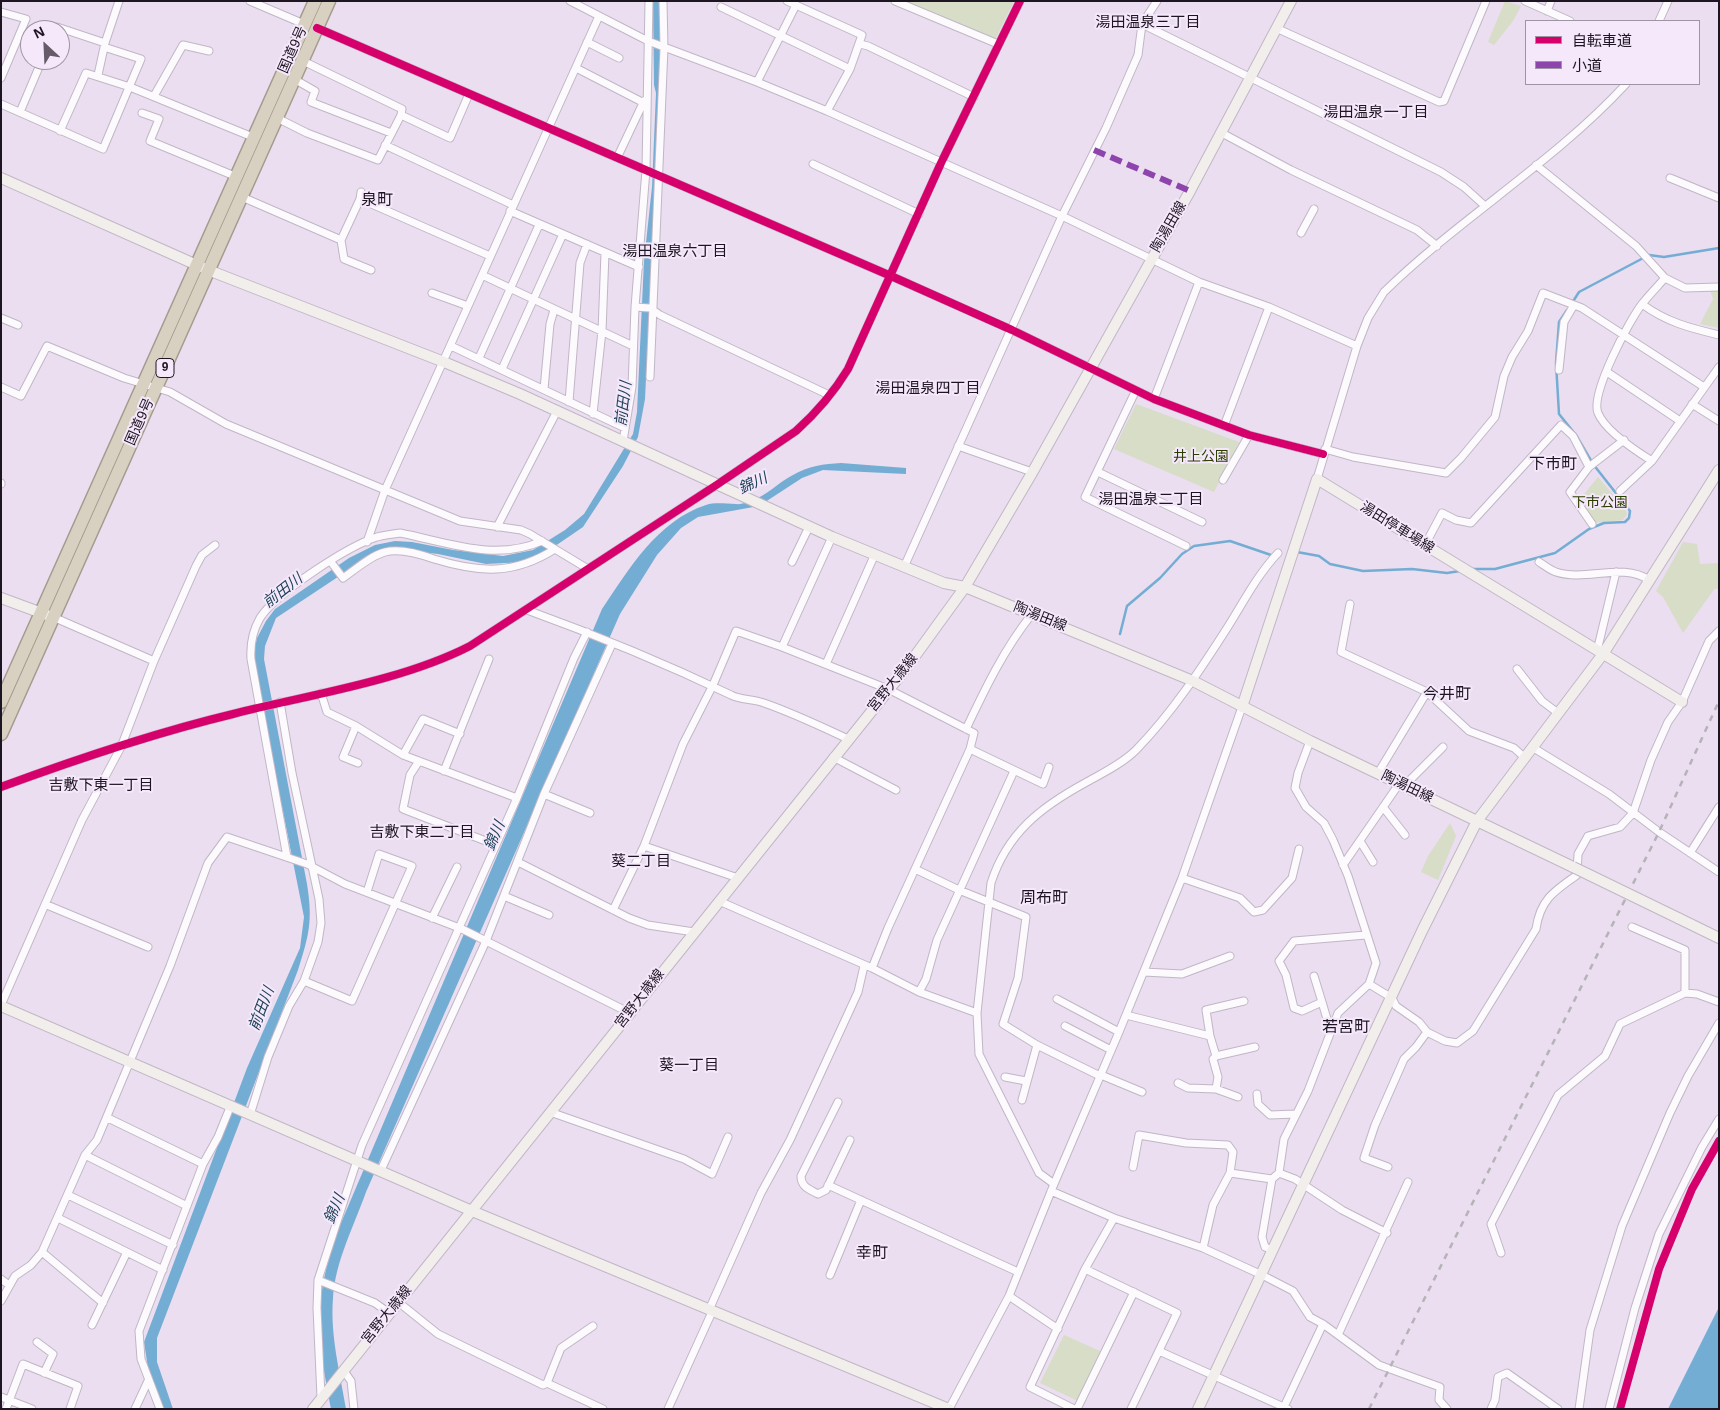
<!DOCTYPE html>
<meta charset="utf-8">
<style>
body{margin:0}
#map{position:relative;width:1720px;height:1410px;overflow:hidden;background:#eadef0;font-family:Helvetica,"Noto Sans JP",sans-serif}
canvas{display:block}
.frame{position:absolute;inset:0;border:2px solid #1d1521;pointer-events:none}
.legend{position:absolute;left:1525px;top:20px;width:175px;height:65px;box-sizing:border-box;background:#f5e8fb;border:1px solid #9f94a4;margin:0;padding:6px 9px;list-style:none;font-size:15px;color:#1d1521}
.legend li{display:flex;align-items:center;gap:10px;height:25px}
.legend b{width:25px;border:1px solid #9f94a4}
.north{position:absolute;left:20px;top:20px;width:50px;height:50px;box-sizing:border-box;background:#f5e8fb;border:1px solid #9f94a4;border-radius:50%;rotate:335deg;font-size:14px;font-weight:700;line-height:20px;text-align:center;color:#1d1521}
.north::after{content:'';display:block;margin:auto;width:18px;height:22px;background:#655b69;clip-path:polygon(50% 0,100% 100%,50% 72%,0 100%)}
</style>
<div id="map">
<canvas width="1720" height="1410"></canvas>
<div class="frame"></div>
<ul class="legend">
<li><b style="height:6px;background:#d6006c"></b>自転車道</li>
<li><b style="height:6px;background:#8e44ad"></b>小道</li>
</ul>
<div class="north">N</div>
</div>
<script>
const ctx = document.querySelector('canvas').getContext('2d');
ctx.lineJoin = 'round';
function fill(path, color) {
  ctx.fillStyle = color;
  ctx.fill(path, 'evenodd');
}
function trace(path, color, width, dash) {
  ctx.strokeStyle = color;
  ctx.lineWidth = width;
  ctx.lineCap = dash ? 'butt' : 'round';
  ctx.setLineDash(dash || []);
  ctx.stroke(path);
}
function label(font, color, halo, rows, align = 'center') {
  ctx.font = font + ' Helvetica,"Noto Sans JP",sans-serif';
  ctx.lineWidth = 4;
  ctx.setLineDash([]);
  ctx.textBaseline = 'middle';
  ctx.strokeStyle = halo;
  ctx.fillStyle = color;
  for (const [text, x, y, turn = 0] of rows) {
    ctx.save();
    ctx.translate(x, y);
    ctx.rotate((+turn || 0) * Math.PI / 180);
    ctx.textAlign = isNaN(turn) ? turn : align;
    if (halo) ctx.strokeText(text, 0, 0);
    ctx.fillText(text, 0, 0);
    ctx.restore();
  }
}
fill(new Path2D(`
 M902 1H1014L995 40Z
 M1505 1 1521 6 1513 21 1494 45 1488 42Z
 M1719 289V328L1700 324 1713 299 1710 290Z
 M1136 404 1239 442 1214 492 1114 449Z
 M1598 477 1625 509 1627 514 1623 520 1594 523 1580 499Z
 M1683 542 1697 544 1700 564 1719 563V590L1715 588 1683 633 1663 597 1656 591Z
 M1450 823 1456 836 1438 880 1421 872 1428 856Z
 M1064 1335 1100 1351 1078 1401 1040 1383Z`), '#d7ddc7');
fill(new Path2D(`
 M653 1H660L661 65 645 399 638 437 623 466 583 527 542 555 525 562 486 564 438 554 388 548 374 553 276 618 265 646 264 659 307 884C313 921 309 935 298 970L157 1338V1362L173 1409H164L148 1368 144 1342 247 1068 300 948 304 917 256 676 254 650 257 638 266 621 275 609 349 558 375 545 395 541 412 542 453 550 503 556 533 550 565 530 584 514 633 434 637 412 644 261 652 187 656 93 654 85Z
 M841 463 906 468V474L823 470 802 478 759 506 698 517 681 528 657 555 620 614 366 1192C354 1226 335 1262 333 1298 330 1335 340 1373 346 1409H331C324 1371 315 1329 322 1290 325 1269 332 1249 338 1230L602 609C629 569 657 521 706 505 716 502 725 504 736 504 742 505 752 500 758 498 770 492 781 481 793 475 808 466 824 464 841 463Z
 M1719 1307 1718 1409H1668Z`), '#74add3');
trace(new Path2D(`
 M1572 303 1579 292 1649 255 1664 257 1719 248
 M1297 552 1319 556 1330 564 1363 571 1412 569 1447 573 1460 571
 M1473 569H1495L1555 553 1589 529 1604 523 1625 522 1629 518 1630 511 1593 464 1576 435 1559 414 1556 363 1559 322 1567 310
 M1120 634 1127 606 1160 578 1182 554 1194 546 1230 541 1271 555`), '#74add3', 2.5);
const street = new Path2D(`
 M250 1 304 24
 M570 1 648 41 757 82 827 111 1062 216 1199 282 1269 307 1357 346
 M787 1 862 35 850 69 827 111
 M895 1 998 44
 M1525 1 1570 21
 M721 7 850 69
 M1547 11 1551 1
 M1 12 26 19 1 78
 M1659 21 1668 1
 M1142 24 1441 172 1464 187 1485 206
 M317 28 891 276 1012 330 1154 399 1249 435 1323 454
 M1276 28 1439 102 1444 101 1486 1
 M55 30 57 27 105 43
 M587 42 619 58
 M860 44 868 46 974 97
 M576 68 646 104
 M98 75 105 43 119 1
 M294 79 315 91 311 102 391 133
 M757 82 796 5
 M154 96 183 45 209 51
 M1 104 103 149 141 59 104 47
 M20 112 42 60
 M142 113 159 119 150 141 237 177
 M401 115 450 138 469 94
 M277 118 307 133 378 160 401 115 402 109 303 61
 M60 131 86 73 130 87 255 138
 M1220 132 1291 170 1417 230 1437 246
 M385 145 513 205
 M617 158 644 101
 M813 164 919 214
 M1536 165 1636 246 1665 278 1685 288 1719 287
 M1670 178 1719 198
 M242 197 341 240 344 259 371 270
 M360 199 490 256
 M510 211 639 267
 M1301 233 1314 209
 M341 240 360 199 361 192
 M482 275 633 346
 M1665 278C1657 287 1649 295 1642 304 1629 321 1590 394 1598 413 1605 430 1636 451 1652 461L1719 367
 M432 293 468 306
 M1642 304C1666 322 1690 328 1719 335
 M635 307 650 308 660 315 829 395
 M1 318 18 325
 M451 346 625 428
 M479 358 539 225
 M502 369 563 234
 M1559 370 1564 322 1574 305
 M1607 372 1680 421
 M650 377 664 48 663 1
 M1 387 21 396 47 346 124 378 170 392 226 424 460 521 521 530 530 534 588 569
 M544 389 550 324 554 310
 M1136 390 1085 497 1186 546
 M1154 399 1199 282
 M569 402 580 263 587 244
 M1692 404 1719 421
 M593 414 602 331 605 253
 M1224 426 1269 307
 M623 441 632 387 635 307 646 170 649 1
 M958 446 1032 472
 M1325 449 1353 457 1446 473 1461 458 1495 417 1504 376 1512 357 1528 331 1543 293 1582 308 1704 387
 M1098 472 1202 522
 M1317 479 1357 346 1368 318 1384 292C1460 218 1554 162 1626 84
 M1223 480 1249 435
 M1 483V484
 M1620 491 1652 461
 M1592 524 1570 492 1589 467 1624 440
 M497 527 557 411
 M832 537 782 647 888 689 974 733 970 749 888 928 872 968
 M367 542 385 490 599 16
 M1425 545 1442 513 1456 520 1471 523 1561 425 1573 436 1589 467
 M331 562 343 578C356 569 370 556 385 552 400 548 420 554 434 559 480 573 514 575 555 549
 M792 562 809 527
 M1539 562C1544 565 1550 570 1556 572 1586 582 1622 562 1649 580
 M904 567 1062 216 1106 128 1138 55 1142 24 1157 1
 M1350 604 1341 652 1427 692 1469 731 1514 748 1524 757
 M527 610C596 635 664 663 731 695 740 700 754 699 764 703 793 713 820 726 848 739
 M53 617 154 661
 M1597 651 1616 572
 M826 664 875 554
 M1517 669 1542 701 1558 713
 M321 693 327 712 356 726 403 755 517 798
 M356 726 343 757 358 763
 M966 729C985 689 1004 649 1032 614
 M1532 747 1609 794 1659 832 1719 872
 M970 749 1043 784 1049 767
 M403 755 423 719 460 734
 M833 757 896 790
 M419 761 410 775 403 809 496 845
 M444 771 489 659
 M1378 773 1427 692
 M1404 786 1443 747
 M1 787C77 759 154 733 233 714 308 695 402 681 470 646L718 484 796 431C816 413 834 392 848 369L941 163 1020 1
 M544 794 590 813
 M1383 807 1405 835
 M1360 841 1373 862
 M644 846 738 878
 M1690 853 1719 807
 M287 857 251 659C250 644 252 632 260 618 276 593 348 546 377 537 385 535 392 534 400 533 447 542 495 562 542 541
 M518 862 629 918 648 925 694 932
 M1343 865 1399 784
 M915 869 959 890 1026 917 1018 978 1003 1024 1037 1045 1100 1076
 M1182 878 1240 898 1254 912 1263 910 1292 878 1299 849
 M504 896 549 915
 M719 901 872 968 919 992 977 1013
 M47 905 148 947
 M613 910 644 846 683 744 713 685 736 631 782 647
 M432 918 457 867
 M1632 927 1685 950V993
 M1144 972 1182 974 1230 956
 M1314 976 1322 1002
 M304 981 352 1001 412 866 379 854 367 892
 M1369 984 1392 998 1396 1006 1419 1022 1427 1032 1445 1041 1457 1043 1473 1031 1536 929C1540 900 1554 891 1577 875L1578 854 1588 836 1620 827 1633 813 1651 760 1668 722 1682 702 1709 641 1719 631
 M919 992 926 979 937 940 1014 771
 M1057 999 1119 1032
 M1 1005 82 820 121 747 154 661 196 566 202 555 215 545
 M1126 1015 1210 1036 1216 1056 1213 1059 1218 1077 1216 1089 1188 1088 1178 1083
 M1332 1024 1327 1019 1322 1002 1302 1011 1294 1008 1286 975 1279 961 1294 941 1366 935
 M1065 1026 1111 1050
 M1210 1036 1206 1010 1244 1001
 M1216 1056 1255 1047
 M1101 1075 1142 1092
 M1005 1077 1026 1081
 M1216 1089 1238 1097
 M1257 1094 1258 1104 1270 1115 1295 1114
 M1022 1100 1037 1045
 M838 1102 801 1176C801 1187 809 1189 818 1194L826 1190 850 1140
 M550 1112 684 1159 712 1174 728 1137
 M250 1115 268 1057 289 1006 304 981 318 942 321 923 319 899 292 773 280 702
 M108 1118 203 1164
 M85 1155 187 1206
 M1133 1167 1139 1135 1186 1143 1228 1145 1233 1152 1230 1173 1213 1205 1203 1248
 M1388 1167 1364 1158 1375 1125 1404 1059 1416 1047 1427 1032
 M381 1170 486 941 544 794 612 644
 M1230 1173 1272 1179
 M1279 1173 1295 1179 1342 1210 1387 1233
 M1054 1184 1039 1173 979 1054 977 1013 991 883C1007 833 1041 807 1085 783 1101 774 1122 764 1136 750 1172 713 1201 669 1229 625 1244 601 1258 574 1278 553
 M828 1185 1018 1272
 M1051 1191 1114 1218 1203 1248 1262 1275 1293 1291 1310 1317 1323 1324 1379 1365 1440 1387 1439 1400 1447 1409
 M68 1195 173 1245
 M58 1218 163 1270
 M1273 1250 1265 1247 1262 1237 1272 1179 1279 1173 1284 1139 1308 1091 1338 1013 1369 984 1376 963 1348 876 1333 840 1324 823 1306 807 1295 788 1298 773 1310 741
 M42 1252 103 1303
 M1501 1253 1491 1224 1558 1095 1605 1056 1620 1024 1685 993 1697 994 1719 1002
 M1085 1269 1177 1313 1131 1409
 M830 1275 861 1200
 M1 1279 9 1285
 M318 1280 375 1303 389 1313
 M1009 1296 1058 1329
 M1 1301 15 1276 31 1265 42 1252 85 1155 97 1140 170 966 208 863 227 837 307 864 345 884 462 929 630 1013
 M397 1301 438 1334 543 1385 547 1383 603 1409
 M709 1310 761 1193 790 1140 858 992 864 966
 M92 1325 127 1252
 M1338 1335 1408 1182
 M37 1342 53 1354 44 1373
 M1159 1351 1288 1409
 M343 1370 351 1381 354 1409
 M547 1383 561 1348 593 1326
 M1 1397 32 1409
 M321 1397 317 1308 318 1280 362 1145 517 798 574 658 587 632
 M6 1409 23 1364 78 1386 70 1409
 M135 1409 148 1381
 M160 1409 141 1359 139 1331 203 1164 218 1137 231 1105
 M668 1409 712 1312
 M949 1409 1009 1296 1054 1184 1119 1032 1182 878 1242 707
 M1074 1409 1030 1387 1085 1269 1114 1218
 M1077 1409 1134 1292
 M1283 1409 1323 1324
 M1491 1409 1495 1400 1498 1377 1507 1373 1558 1409
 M1579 1409 1590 1330 1622 1226 1670 1113 1688 1076 1719 1023
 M1609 1409 1635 1308 1659 1234 1702 1147 1719 1119`);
const secondary = new Path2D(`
 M1 178 208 270 444 362 520 394 832 537 944 583 965 587 1193 681 1310 741 1573 867
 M1 598 47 615
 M1242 707 1317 479 1682 702
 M1678 918 1719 938
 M1 1006 472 1211 949 1409
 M313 1409 907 667 965 587 1032 473 1190 191 1291 1
 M1198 1409 1422 931 1477 821 1603 654 1719 470`);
const highway = new Path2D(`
 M1 702 315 1
 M1 734 329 1`);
trace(street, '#c0b7c5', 9);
trace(secondary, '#c0b7c5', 12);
trace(highway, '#a59a8e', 15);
trace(street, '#fcfafd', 7);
trace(secondary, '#f2eeeb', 10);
trace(highway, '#d8d1c1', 12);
trace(new Path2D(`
 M1369 1409 1659 832 1719 701`), '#b5b3b7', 2.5, [6, 6]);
const secondaryBridge = new Path2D(`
 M1573 867 1678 918`);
trace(secondaryBridge, '#c0b7c5', 12, []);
trace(secondaryBridge, '#f2eeeb', 10);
trace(new Path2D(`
 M1094 150 1190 191`), '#8e44ad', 6, [12, 6]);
trace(new Path2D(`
 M317 28 891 276 1012 330 1154 399 1249 435 1323 454
 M1 787C77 759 154 733 233 714 308 695 402 681 470 646L718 484 796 431C816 413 834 392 848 369L941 163 1020 1
 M1620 1409 1659 1269 1692 1189 1719 1141`), '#d6006c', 8);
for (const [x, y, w] of [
 [165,368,18]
]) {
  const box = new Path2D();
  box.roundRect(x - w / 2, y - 9.5, w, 19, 4);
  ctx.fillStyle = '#f5e8fb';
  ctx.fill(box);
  trace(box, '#1d1521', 1);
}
label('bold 12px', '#1d1521', null, [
 ["9",165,368]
]);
label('14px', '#1d1521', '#f5e8fb', [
 ["国道9号",293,50,-66],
 ["陶湯田線",1169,227,-60],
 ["国道9号",140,422,-66],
 ["湯田停車場線",1397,528,32],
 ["陶湯田線",1040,617,22],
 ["宮野大歳線",893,683,-51],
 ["陶湯田線",1407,787,26],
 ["宮野大歳線",640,999,-52],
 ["宮野大歳線",387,1315,-51]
]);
label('14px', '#2c3d01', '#f5e8fb', [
 ["井上公園",1201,457],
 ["下市公園",1600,503]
]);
label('15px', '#1d1521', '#f5e8fb', [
 ["湯田温泉三丁目",1148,23],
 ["湯田温泉一丁目",1376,113],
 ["湯田温泉六丁目",675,252],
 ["湯田温泉四丁目",928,389],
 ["湯田温泉二丁目",1151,500],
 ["吉敷下東一丁目",101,786],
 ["吉敷下東二丁目",422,833],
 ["葵二丁目",641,862],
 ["葵一丁目",689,1066]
]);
label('italic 15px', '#1a3f54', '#f5e8fb', [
 ["前田川",624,404,-83],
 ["錦川",753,484,-25],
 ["前田川",283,591,-38],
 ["錦川",495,836,-67],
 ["前田川",262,1009,-69],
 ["錦川",335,1209,-67]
]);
label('16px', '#1d1521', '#f5e8fb', [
 ["泉町",377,201],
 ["下市町",1553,465],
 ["今井町",1447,695],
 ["周布町",1044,899],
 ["若宮町",1346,1028],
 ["幸町",872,1254]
]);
</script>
